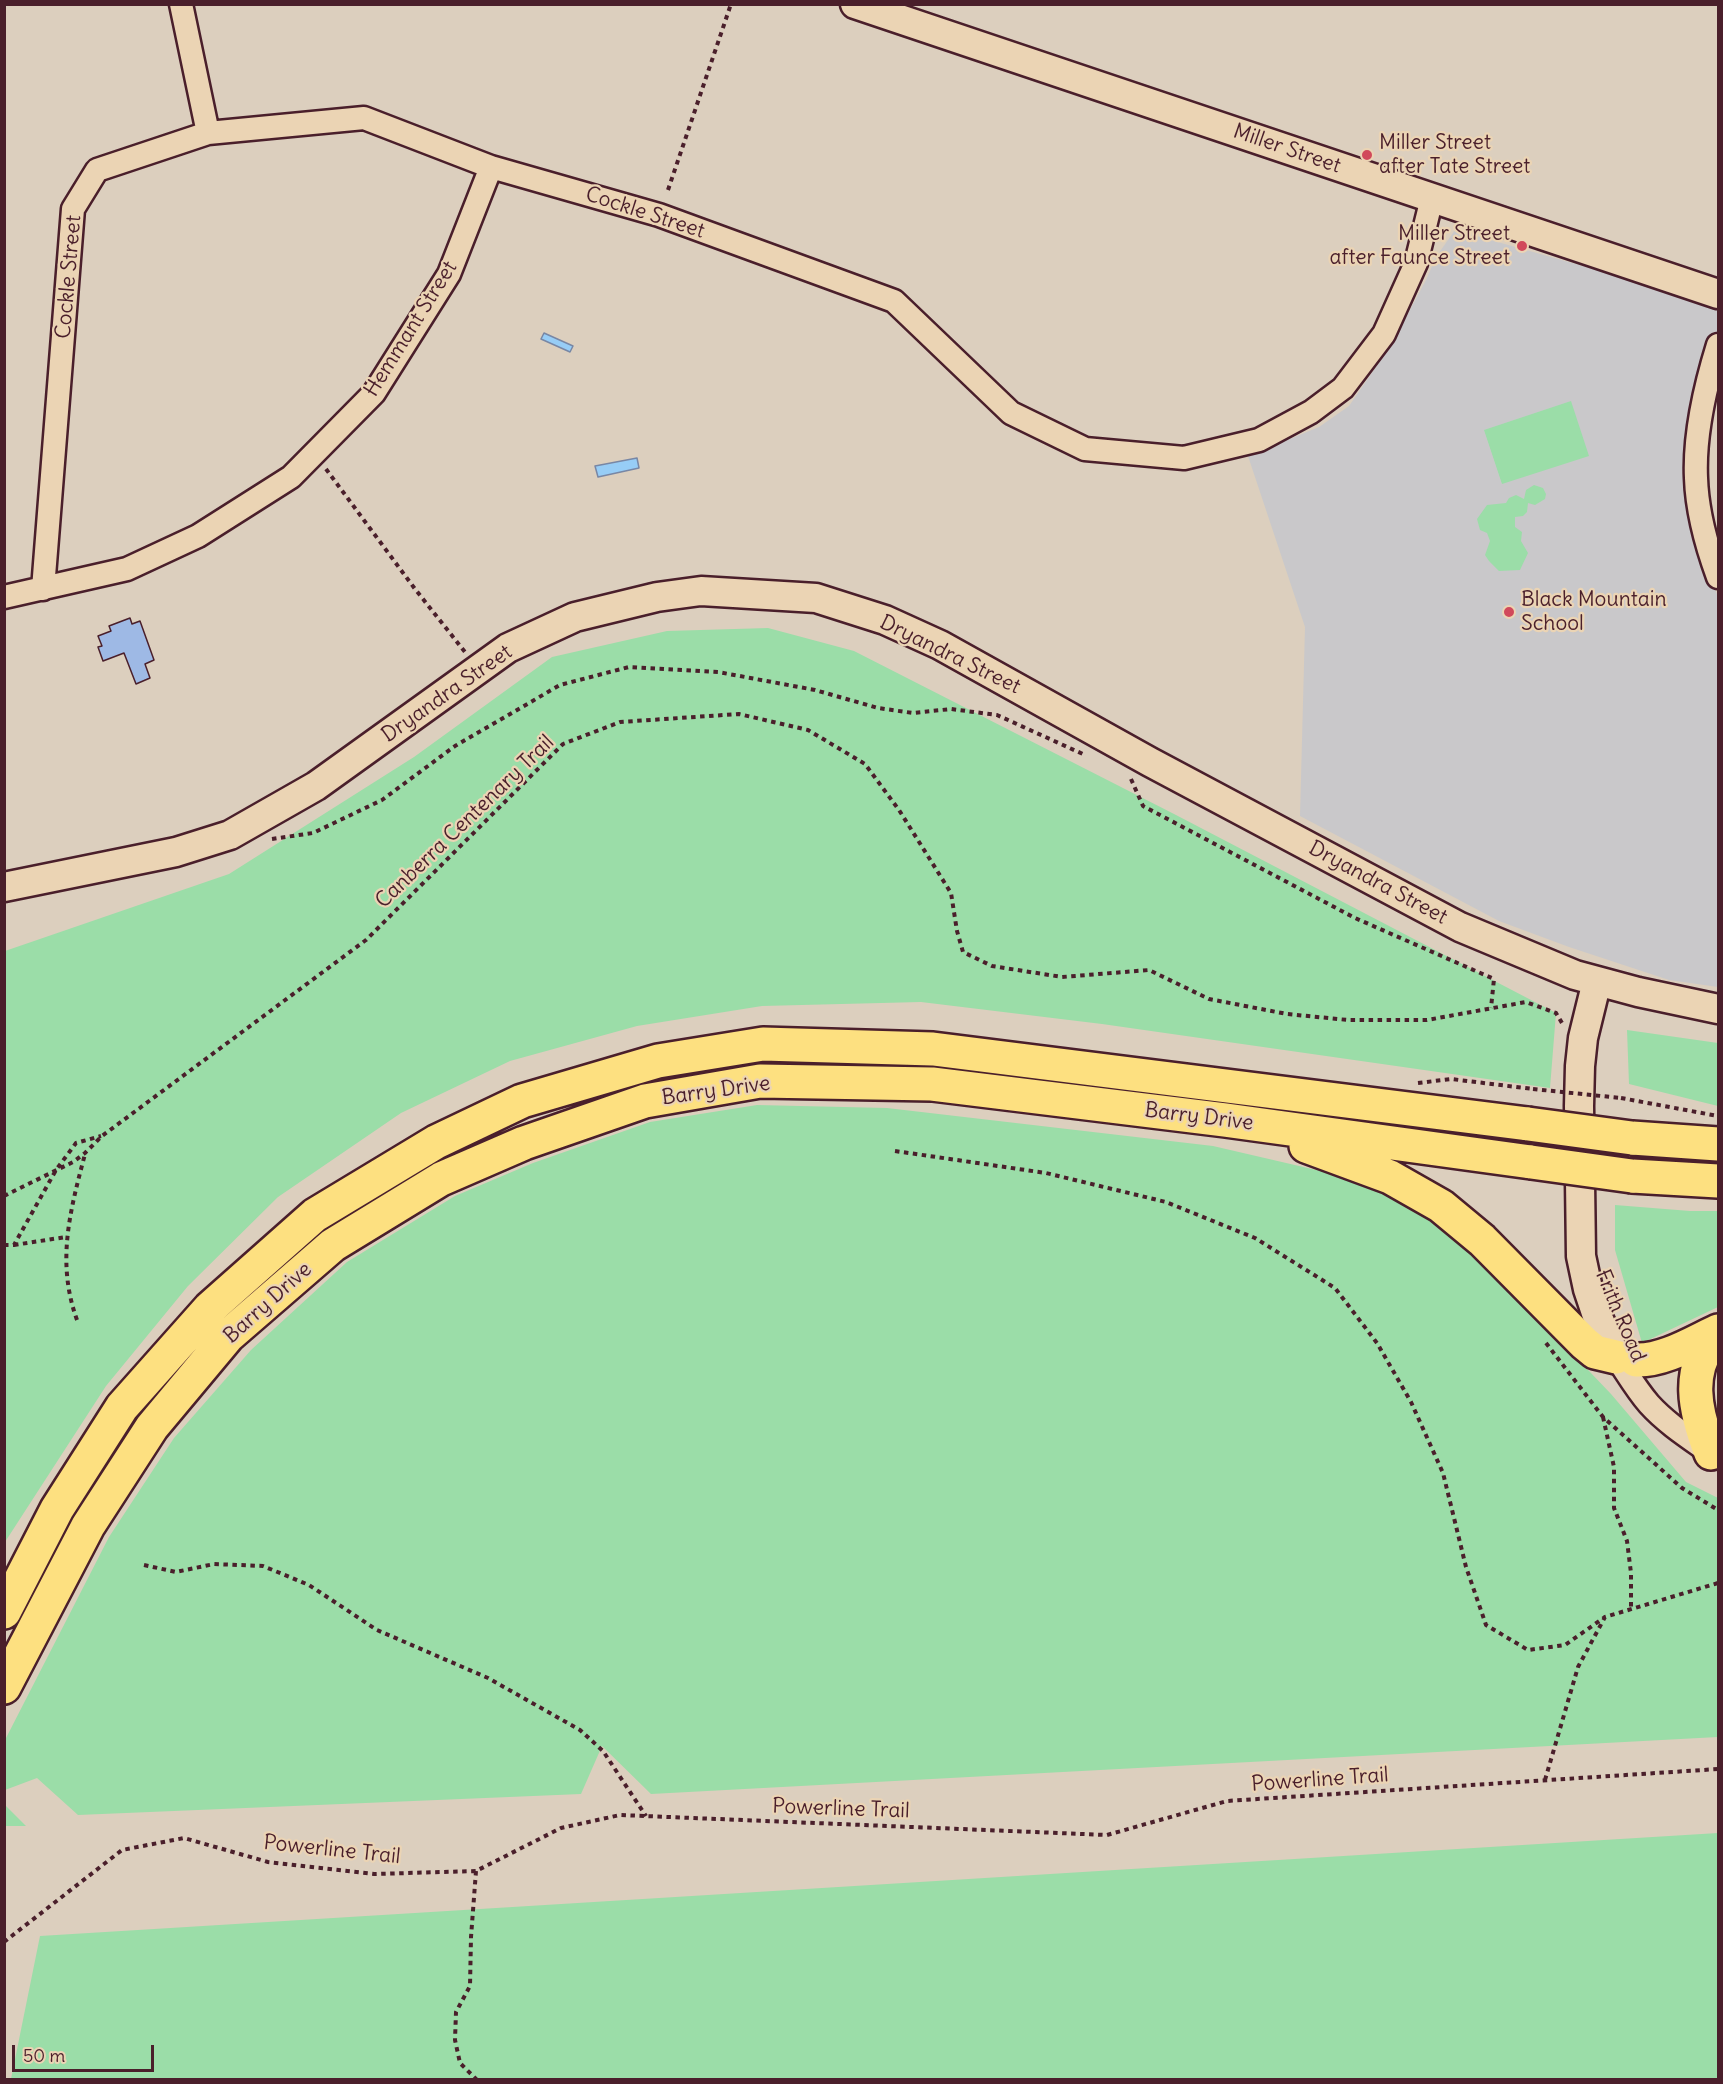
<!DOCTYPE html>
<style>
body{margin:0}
#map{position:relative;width:1723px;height:2084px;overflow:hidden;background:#dccfbe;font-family:Delius,sans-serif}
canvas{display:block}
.frame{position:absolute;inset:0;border:6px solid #4a1f2b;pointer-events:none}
.scale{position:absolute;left:12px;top:2045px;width:142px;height:27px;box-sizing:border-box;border:3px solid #4a1f2b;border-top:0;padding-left:8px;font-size:18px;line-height:21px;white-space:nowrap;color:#4a1f2b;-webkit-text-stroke:4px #ebd4b4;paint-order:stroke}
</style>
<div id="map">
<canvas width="1723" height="2084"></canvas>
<div class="frame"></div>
<div class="scale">50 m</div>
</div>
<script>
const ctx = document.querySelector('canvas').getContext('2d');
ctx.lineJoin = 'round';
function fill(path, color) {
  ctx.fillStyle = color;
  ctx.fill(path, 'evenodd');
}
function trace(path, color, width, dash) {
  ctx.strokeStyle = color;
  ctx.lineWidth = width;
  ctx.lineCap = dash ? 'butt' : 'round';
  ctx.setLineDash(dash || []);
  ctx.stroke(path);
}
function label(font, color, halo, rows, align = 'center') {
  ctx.font = font + ' Delius,sans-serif';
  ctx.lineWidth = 4.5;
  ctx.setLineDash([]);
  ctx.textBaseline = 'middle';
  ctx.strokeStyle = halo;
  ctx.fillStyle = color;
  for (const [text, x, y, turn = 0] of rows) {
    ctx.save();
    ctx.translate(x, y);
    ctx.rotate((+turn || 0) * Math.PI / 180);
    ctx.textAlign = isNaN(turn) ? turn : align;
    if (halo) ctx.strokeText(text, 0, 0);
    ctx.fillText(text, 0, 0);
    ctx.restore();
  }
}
fill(new Path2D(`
 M1455 230 1718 304V331L1706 369 1699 546 1718 597V987L1669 980 1569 947 1499 921 1300 816 1305 627 1248 456 1319 427 1349 406 1391 345 1426 280 1436 257Z`), '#c9c8ca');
fill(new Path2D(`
 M1571 401 1589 456 1502 484 1484 430Z
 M1534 485 1543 488 1546 494 1545 499 1535 505 1528 503 1527 512 1523 516 1515 517V527L1522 532 1521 541 1528 553 1520 570 1499 571 1489 561 1485 555 1490 541 1487 533 1480 530 1477 519 1487 505 1506 503 1509 498 1516 495 1524 499 1526 490Z
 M768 628 854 651 1176 815 1556 1013 1550 1088 1102 1024 921 1002 762 1006 637 1026 510 1061 401 1113 278 1197 188 1286 106 1386 5 1542V951L229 874 414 757 552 657 667 631Z
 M1627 1030 1718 1043V1106L1629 1084Z
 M757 1105 887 1108 1213 1146 1368 1182 1468 1244 1611 1394 1686 1482 1718 1498V1737L651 1794 602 1746 581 1794 78 1815 37 1778 5 1790V1740L109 1537 174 1438 251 1350 347 1262 455 1196 533 1163 650 1122Z
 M1615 1205 1690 1211H1718V1307L1642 1343 1615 1250Z
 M4 1805H5L26 1826H5Z
 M1718 1833V2079H11L40 1936Z`), '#9bdda8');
const water = new Path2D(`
 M544 333 573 346 570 352 541 339Z
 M637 458 639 468 598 477 595 466Z`);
fill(water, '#97cdf6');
trace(water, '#7887a5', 1.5);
const building = new Path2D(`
 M130 618 132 624 140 621 154 660 145 664 150 678 136 684 124 653 103 661 98 647 102 646 98 636 111 631 109 626Z`);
fill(building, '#9eb9e5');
trace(building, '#4a1f2b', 1.5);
const minor = new Path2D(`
 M181 4 208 133
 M1718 345C1705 387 1694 434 1696 478 1697 511 1707 547 1718 577
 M43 589 73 209 97 170 208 133 364 118 491 167 659 215 894 301 1011 413 1085 449 1184 458 1259 440 1311 412 1343 388 1384 334 1416 263 1432 198
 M4 597 127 569 198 536 291 477 374 393 449 274 491 167
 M1616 1357C1627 1373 1636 1389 1649 1404 1667 1424 1691 1439 1712 1454`);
const tertiary = new Path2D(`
 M855 4 1718 294
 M4 887 176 852 230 835 316 786 508 648 575 617 657 597 701 591 816 598 885 620 940 645 1150 762 1460 927 1575 975 1638 992 1718 1009
 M1597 981 1583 1038 1580 1066 1579 1106 1581 1256 1588 1289 1596 1313 1616 1357 1632 1359`);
const primary = new Path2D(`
 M1632 1138 1718 1144
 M1306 1146 1390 1177 1441 1206 1482 1240 1584 1343 1595 1352 1616 1357
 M1632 1176 1718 1181
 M1636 1360C1664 1361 1694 1342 1718 1331
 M1711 1453C1695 1412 1684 1369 1718 1333
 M4 1612 57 1509 122 1407 210 1308 315 1215 436 1142 522 1101 658 1061 763 1044 933 1049 1528 1124
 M4 1687 88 1526 152 1427 228 1336 333 1245 441 1179 524 1143 645 1101 760 1081 932 1084 1225 1120 1531 1162`);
trace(minor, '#4a1f2b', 27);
trace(tertiary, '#4a1f2b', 33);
trace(primary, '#4a1f2b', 38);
trace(new Path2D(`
 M668 190 731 4
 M326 469 415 589 465 652
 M1131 779 1143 806 1355 918 1494 979 1491 1008
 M272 839 313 833 382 800 455 746 560 685 629 667 718 672 815 690 878 708 913 713 951 709 997 715 1085 755
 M1418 1083 1451 1079 1533 1089
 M1621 1098 1718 1116
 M895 1151 1046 1173 1166 1202 1255 1238 1335 1288 1377 1343 1411 1402 1443 1473 1466 1567 1486 1625 1528 1650 1565 1645 1605 1617
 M4 1196 73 1162 85 1153 102 1136 366 940 563 744 620 722 739 714 808 730 865 764 899 810 951 893 957 931 963 952 992 966 1062 977 1149 970 1209 999 1287 1014 1348 1020H1427L1526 1002 1556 1013 1562 1023
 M4 1245H14L56 1170 76 1143 101 1136
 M14 1245 66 1237
 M77 1320C56 1262 70 1211 85 1154
 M1546 1343 1603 1417 1682 1488 1718 1510
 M1603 1417 1614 1467V1508L1627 1541 1631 1573V1609
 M144 1565 176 1572 214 1564 263 1566 309 1585 377 1630 488 1678 580 1730 603 1751 646 1816
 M1545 1780 1578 1667 1605 1617 1718 1583
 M476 1871 471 1937 470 1986 456 2012 455 2040 460 2063 477 2080
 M4 1942 122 1850 184 1838 268 1862 374 1874 476 1871 561 1828 620 1815 1107 1835 1227 1801 1718 1769`), '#4a1f2b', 4, [4.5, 4.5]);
trace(minor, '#ebd4b4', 22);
trace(tertiary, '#ebd4b4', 28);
trace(primary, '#fde080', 33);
const primaryBridge = new Path2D(`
 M1528 1124 1632 1138
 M1531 1162 1632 1176`);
trace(primaryBridge, '#4a1f2b', 38, []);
trace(new Path2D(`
 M1533 1089 1621 1098`), '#4a1f2b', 4, [4.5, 4.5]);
trace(primaryBridge, '#fde080', 33);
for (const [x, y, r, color] of [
 [1367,155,6,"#d1495b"],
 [1522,246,6,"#d1495b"],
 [1509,612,6,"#d1495b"]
]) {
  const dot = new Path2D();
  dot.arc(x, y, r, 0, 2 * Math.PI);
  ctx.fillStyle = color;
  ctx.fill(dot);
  trace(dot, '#ebd4b4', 2);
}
label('21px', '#4a1f2b', '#ebd4b4', [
 ["Miller Street",1379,143],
 ["after Tate Street",1379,167],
 ["Miller Street",1510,234,"right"],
 ["after Faunce Street",1510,258,"right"],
 ["Black Mountain",1521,600],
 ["School",1521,624]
], 'left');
label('21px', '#4a1f2b', '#ebd4b4', [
 ["Miller Street",1287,149,19],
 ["Cockle Street",645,213,18],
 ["Cockle Street",69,277,-85],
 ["Hemmant Street",411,329,-58],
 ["Dryandra Street",950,655,26],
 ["Dryandra Street",447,694,-35],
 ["Canberra Centenary Trail",465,822,-44],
 ["Dryandra Street",1378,883,28],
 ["Barry Drive",716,1091,-8],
 ["Barry Drive",1199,1117,7],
 ["Barry Drive",268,1303,-42],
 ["Frith Road",1620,1316,67],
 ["Powerline Trail",1320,1780,-4],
 ["Powerline Trail",841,1809,2],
 ["Powerline Trail",332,1850,6]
]);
</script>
